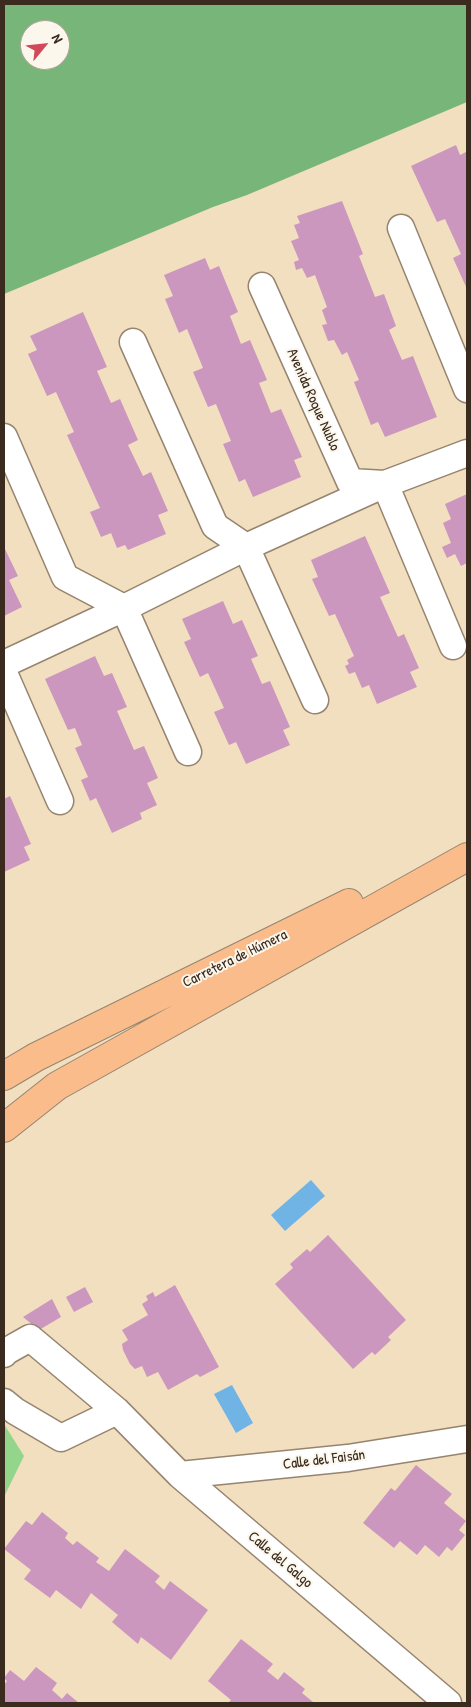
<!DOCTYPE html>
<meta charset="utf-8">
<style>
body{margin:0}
#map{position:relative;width:471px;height:1707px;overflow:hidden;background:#f1dfc0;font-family:"Patrick Hand",sans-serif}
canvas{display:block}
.frame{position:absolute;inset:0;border:5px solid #3b2a1e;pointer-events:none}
.north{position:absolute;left:20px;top:20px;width:50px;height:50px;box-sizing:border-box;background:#fbf7ec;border:1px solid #aea59a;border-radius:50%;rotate:62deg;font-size:14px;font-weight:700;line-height:20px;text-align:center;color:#3b2a1e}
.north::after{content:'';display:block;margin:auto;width:18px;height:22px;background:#d1495b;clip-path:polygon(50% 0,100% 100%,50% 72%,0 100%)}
</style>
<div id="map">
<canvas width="471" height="1707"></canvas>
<div class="frame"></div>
<div class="north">N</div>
</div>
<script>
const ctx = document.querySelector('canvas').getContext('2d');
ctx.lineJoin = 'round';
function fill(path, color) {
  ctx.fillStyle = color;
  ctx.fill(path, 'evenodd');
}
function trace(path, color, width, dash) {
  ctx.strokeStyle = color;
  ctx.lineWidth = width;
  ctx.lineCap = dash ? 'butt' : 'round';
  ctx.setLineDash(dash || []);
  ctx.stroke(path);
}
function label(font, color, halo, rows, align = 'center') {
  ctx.font = font + ' "Patrick Hand",sans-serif';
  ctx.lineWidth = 4;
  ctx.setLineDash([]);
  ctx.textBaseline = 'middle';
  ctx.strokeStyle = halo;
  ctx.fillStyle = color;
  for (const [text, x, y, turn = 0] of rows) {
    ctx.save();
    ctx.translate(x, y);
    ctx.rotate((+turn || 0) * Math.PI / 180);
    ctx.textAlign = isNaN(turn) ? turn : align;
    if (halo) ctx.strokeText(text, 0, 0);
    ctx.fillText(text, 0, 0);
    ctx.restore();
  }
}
fill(new Path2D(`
 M4 1424 24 1456 4 1497Z`), '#94d58c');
fill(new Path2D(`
 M4 4H467V102L247 195 213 207 4 294ZM30 30H60V60H30Z`), '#77b678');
fill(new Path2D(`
 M311 1180 325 1196 285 1231 271 1215Z
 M232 1385 253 1423 236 1433 214 1394Z`), '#70b3e5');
fill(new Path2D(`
 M456 145 460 155 466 152 467 154V289L453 258 461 254 445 219 437 222 411 166Z
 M342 201 363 254 359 256 375 297 384 294 396 326 389 330 402 360 413 356 437 417 385 437 378 422 371 425 354 382 359 380 347 352 342 355 334 340 328 341 322 325 327 324 322 310 327 307 315 275 307 278 302 268 296 270 294 262 299 260 291 241 299 238 294 225 300 223 297 216Z
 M205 258 210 270 219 266 238 312 230 316 241 344 250 340 267 380 259 383 271 413 281 409 302 457 294 460 301 477 253 497 245 479 239 482 223 444 231 441 216 404 208 407 193 372 203 368 187 329 179 333 165 299 173 296 164 275Z
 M83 312 107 367 97 371 111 403 120 399 138 440 128 445 143 476 151 472 168 511 158 515 166 534 128 550 125 545 117 548 111 533 101 537 90 512 100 508 67 435 74 432 56 392 47 396 28 354 37 350 30 336Z
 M467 494V563L461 566 455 554 447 558 442 547 451 543 443 523 451 519 445 504Z
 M365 536 390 593 380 597 398 637 404 634 419 668 410 672 417 687 377 704 369 685 362 688 355 672 349 674 345 666 349 664 347 660 354 656 335 614 329 616 312 579 318 577 311 560Z
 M4 547 18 576 9 580 22 607 4 616Z
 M223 601 233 624 242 620 258 656 251 659 262 684 270 681 290 727 283 730 290 745 246 764 236 742 229 745 214 712 224 708 208 673 200 677 184 642 191 639 182 619Z
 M95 656 104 676 112 673 127 707 117 711 134 750 144 746 158 778 147 783 157 805 140 813 142 819 112 833 96 798 90 801 81 780 88 777 75 748 82 745 75 728 68 730 45 679Z
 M10 796 31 844 24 847 30 860 4 872V799Z
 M328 1235 406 1320 388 1337 391 1340 375 1355 372 1352 353 1369 275 1284 293 1268 290 1264 307 1249 310 1252Z
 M175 1285 219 1367 200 1377 197 1374 168 1390 158 1372 147 1377 142 1366 135 1369 130 1364 123 1350 122 1344 128 1340 122 1330 148 1315 142 1304 148 1300 146 1296 153 1292 155 1297Z
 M85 1287 93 1302 74 1312 66 1297Z
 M52 1299 61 1317 39 1330 23 1317Z
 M416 1465 452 1494 444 1503 466 1521 459 1530 465 1535 452 1551 447 1547 439 1557 425 1545 417 1555 400 1541 394 1548 363 1523 391 1488 395 1491Z
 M42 1512 68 1533 65 1538 73 1545 77 1541 99 1558 96 1562 109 1571 125 1549 160 1576 155 1582 164 1590 170 1581 208 1610 171 1660 141 1637 138 1644 112 1622 118 1615 91 1593 81 1609 56 1590 50 1598 24 1579 31 1570 4 1549 26 1521 32 1525Z
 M241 1639 273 1664 267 1671 278 1680 284 1672 305 1689 302 1693 313 1702 312 1703H228L231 1700 208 1681Z
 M36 1667 57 1683 52 1690 62 1699 67 1693 79 1703H4V1685L7 1681 4 1678 10 1670 24 1681Z`), '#cc97be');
const minor = new Path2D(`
 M401 228 467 389
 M262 286 350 482 385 484 453 646
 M133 342 215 526 246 547 315 700
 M4 437 65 577 124 608 188 752
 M4 664 124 608 246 547 385 484 467 453
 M4 673 60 801
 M4 1354 5 1352 30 1338 117 1411 180 1475 448 1703
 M4 1402 15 1411 61 1438 117 1411
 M180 1475 348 1458 467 1439`);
const major = new Path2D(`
 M4 1076 36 1057 349 903
 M4 1128 57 1086 467 857`);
trace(minor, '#96846f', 29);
trace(major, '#96846f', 30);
trace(minor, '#fff', 26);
trace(major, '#fabc8b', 28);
label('15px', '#3b2a1e', '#fbf7ec', [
 ["Avenida Roque Nublo",313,400,66],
 ["Carretera de Húmera",235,959,-26],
 ["Calle del Faisán",324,1460,-7],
 ["Calle del Galgo",280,1560,40]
]);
</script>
